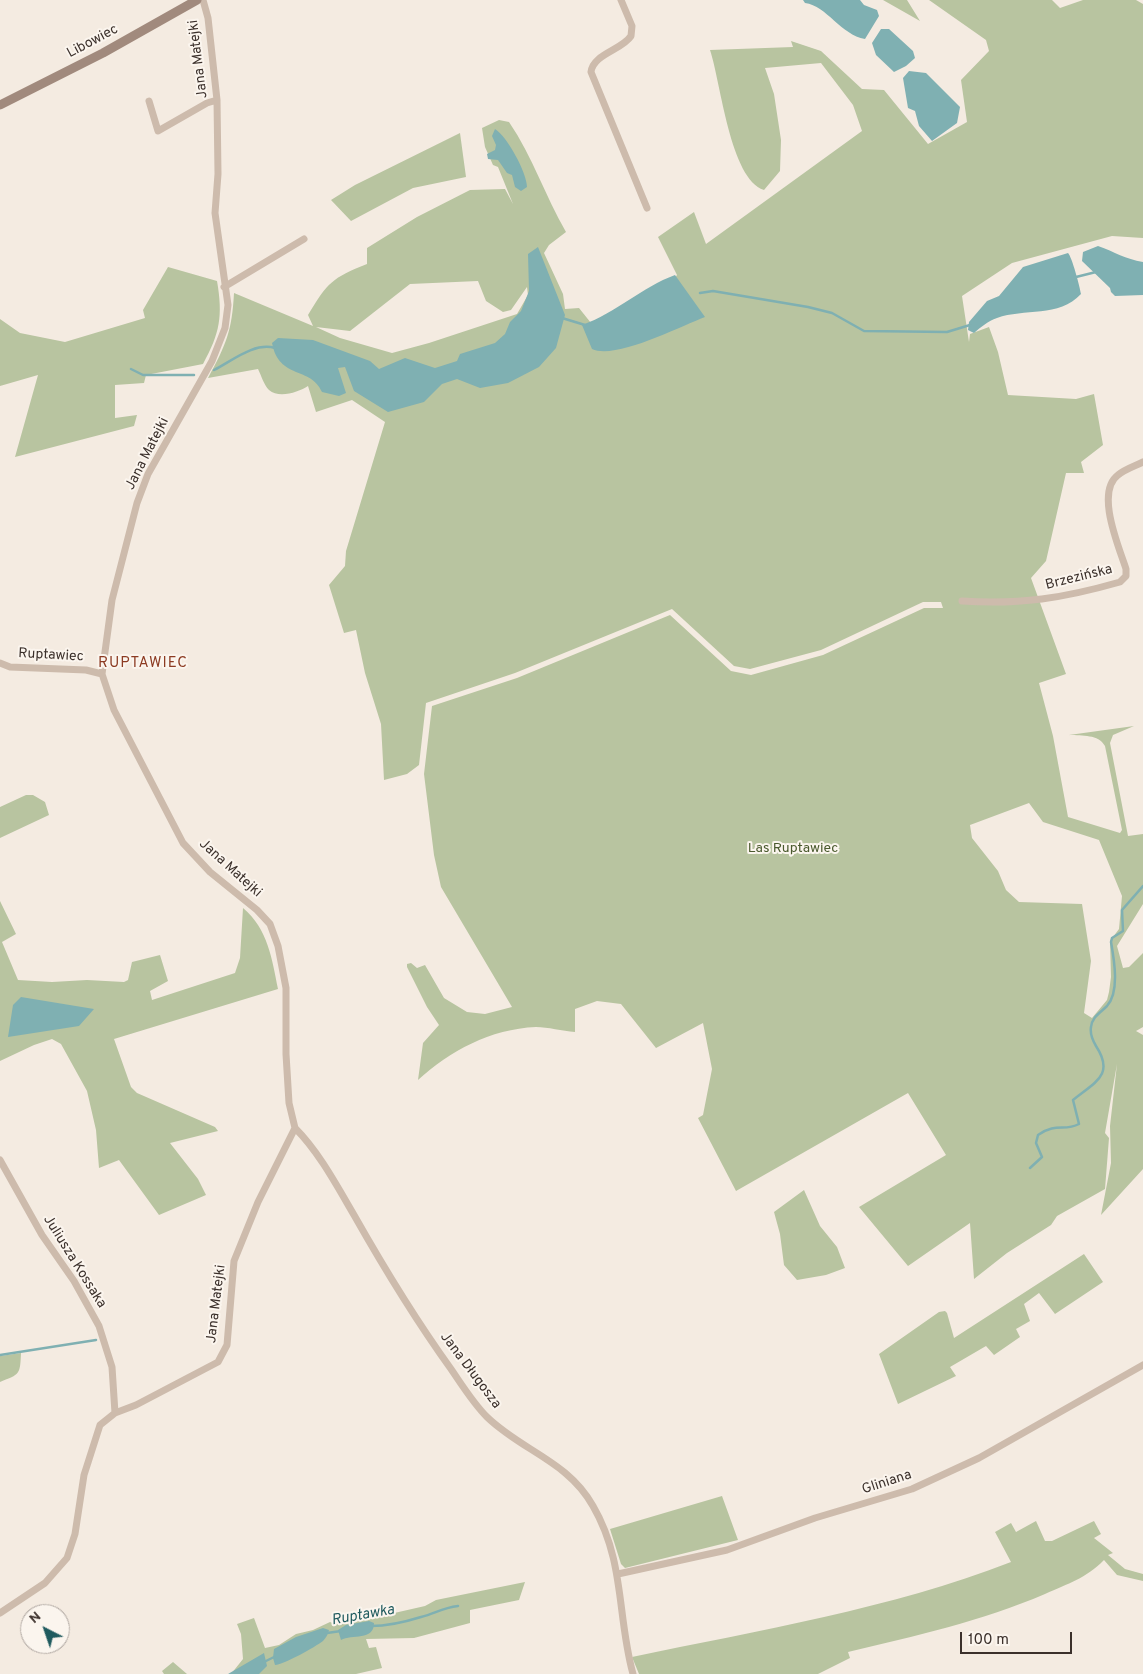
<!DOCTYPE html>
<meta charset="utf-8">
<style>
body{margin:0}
#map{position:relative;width:1143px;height:1674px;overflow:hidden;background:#f4ebe1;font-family:Overpass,sans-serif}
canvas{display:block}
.north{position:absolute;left:20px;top:1604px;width:50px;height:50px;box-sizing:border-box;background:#fbf5ee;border:1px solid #aea6a0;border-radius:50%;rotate:319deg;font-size:14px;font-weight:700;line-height:20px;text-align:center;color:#3b302b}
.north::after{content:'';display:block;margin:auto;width:18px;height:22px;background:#1f5a5e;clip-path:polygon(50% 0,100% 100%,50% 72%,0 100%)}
.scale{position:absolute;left:960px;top:1632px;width:112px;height:22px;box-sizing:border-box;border:2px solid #3b302b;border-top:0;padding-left:6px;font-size:15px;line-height:18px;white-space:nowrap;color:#3b302b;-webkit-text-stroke:4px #fbf5ee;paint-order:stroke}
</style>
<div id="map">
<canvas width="1143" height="1674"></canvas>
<div class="north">N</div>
<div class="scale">100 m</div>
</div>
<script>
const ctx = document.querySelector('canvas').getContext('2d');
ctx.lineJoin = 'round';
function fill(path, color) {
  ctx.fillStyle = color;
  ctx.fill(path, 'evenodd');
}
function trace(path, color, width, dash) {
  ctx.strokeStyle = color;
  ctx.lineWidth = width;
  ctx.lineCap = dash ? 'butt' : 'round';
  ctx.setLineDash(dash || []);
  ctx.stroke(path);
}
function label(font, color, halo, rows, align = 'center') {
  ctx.font = font + ' Overpass,sans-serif';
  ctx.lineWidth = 4;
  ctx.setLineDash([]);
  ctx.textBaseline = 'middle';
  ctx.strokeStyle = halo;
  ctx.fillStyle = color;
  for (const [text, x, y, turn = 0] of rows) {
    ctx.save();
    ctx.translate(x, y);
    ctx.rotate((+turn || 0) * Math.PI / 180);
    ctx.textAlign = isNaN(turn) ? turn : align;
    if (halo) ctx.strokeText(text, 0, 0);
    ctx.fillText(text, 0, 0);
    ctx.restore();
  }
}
fill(new Path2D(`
 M883 0H907L920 21Z
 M929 0H1052L1060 8 1083 0H1136L1143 4V238L1112 236 1012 263 962 296 969 342 970 334 989 327 998 352 1008 395 1076 399 1094 394 1103 445 1081 462 1084 473H1066L1046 561 1031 578 1066 674 1039 683 1053 736 1068 817 1120 833 1122 830 1105 746C1098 734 1083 736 1069 735L1134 726 1113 735 1110 743 1128 836 1143 834V904L1117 946 1123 968 1129 967 1143 953V1027L1136 1031 1143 1035V1169L1101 1215 1111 1163 1110 1126 1117 1064 1105 1133 1109 1138 1105 1189 1057 1216 1051 1225 1007 1253 974 1279 970 1223 908 1266 859 1207 946 1155 908 1093 736 1191 698 1118 703 1115 712 1069 703 1023 656 1048 621 1004 597 1001 575 1009V1032C562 1031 548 1027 536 1027 490 1029 450 1051 418 1080L423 1043 439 1025 427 1007 407 967V964L411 963 417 968 425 965 444 998 467 1012 485 1014 512 1007 441 887 434 855 424 774 432 706 517 678 670 615 731 671 751 675 823 655 924 608H943L941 602H923L821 650 750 669 734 666 672 609 515 673 426 703 419 765 407 774 384 780 381 724 365 673 356 630 344 633 329 585 345 566 346 551 385 422 352 400 316 412 308 386C299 392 279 399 269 390 264 385 261 375 258 369L208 378C226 345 232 331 234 293L313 326 308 315C328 282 332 278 367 264V248L417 217 470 190 505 189 513 204 498 167 493 165 485 147 482 128 499 120 509 122C533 157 545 196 566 232L549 245 544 253 563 294 565 309 579 308 591 323 672 282 677 275 658 237 694 212 706 244 862 131 853 105 821 63 765 68 774 94 781 140 780 171 764 190C730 179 721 83 710 50L793 47 791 41 821 51 862 89 884 90 928 144 967 122 961 80 989 51 986 40ZM478 281 486 301 503 312 511 310 527 287 528 295 517 314 429 343 392 353 340 338 316 327 350 331 410 284ZM1029 803 1043 822 1099 840 1122 896 1119 929 1110 941 1111 977 1109 992 1107 1000 1092 1018 1084 1013 1091 961 1082 904 1019 902 1006 890 998 871 972 838 970 825Z
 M460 133 466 177 413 188 351 221 331 200 355 185Z
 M168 267 217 281C223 316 220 333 203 364L146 375 144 383 115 385V418L137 415 134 426 15 457 38 375 0 386V319L20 333 65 342 145 318 143 310Z
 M26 795H33L45 802 49 815 0 838V807Z
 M0 901 16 934 2 942 18 980 52 982 87 980 124 982 128 980 132 962 160 955 168 981 150 991 152 1000 235 973 240 958 243 908C268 929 272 959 278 989L114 1039 131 1087 137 1093 215 1127 218 1131 170 1143 198 1179 206 1195 159 1215 119 1160 99 1168 96 1130 87 1091 61 1044 52 1039 34 1045 0 1061Z
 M804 1190 820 1226 837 1247 845 1268 826 1275 797 1280 784 1265 780 1234 774 1212Z
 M1084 1254 1103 1282 1055 1314 1039 1293 1024 1304 1030 1321 1016 1329 1020 1337 994 1355 986 1346 950 1367 956 1376 898 1404 879 1354 939 1312 945 1311 947 1313 954 1338Z
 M21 1353C20 1375 20 1374 0 1382V1356Z
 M722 1496 738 1540 625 1568 621 1564 610 1529Z
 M1036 1521 1045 1541H1052L1094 1521 1101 1534 1094 1538 1113 1553 1108 1555 1125 1569 1143 1574V1581L1117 1575 1104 1560C1085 1579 1069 1583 1045 1594 982 1621 915 1636 848 1652L850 1658 818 1674H639L632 1657C760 1630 890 1609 1011 1562L995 1532 1011 1523 1016 1532Z
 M525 1582 519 1600 470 1610V1623L414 1638 366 1639 369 1648 376 1647 382 1668 356 1674H231L243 1659 241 1634 237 1624 254 1618 265 1648 279 1645 296 1634 313 1630 330 1622 335 1624H346L425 1606 436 1600Z
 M173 1662 187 1674H164L162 1671Z`), '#b8c4a0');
fill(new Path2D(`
 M803 0H860L864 5 877 10 879 16 865 39C841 35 827 6 805 3Z
 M881 29H889L913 51 915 58 906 66 894 72 876 55 872 43Z
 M909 71 926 73 960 107 957 123 932 141 919 126 915 111 908 108 903 78Z
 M495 129C507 136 527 173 527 187L521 191 515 187 512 175 507 173 498 160 488 159 487 154 495 150 496 145 492 136Z
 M1098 246C1115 252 1125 259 1143 262V295L1115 296 1111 292 1110 288 1082 261 1083 252Z
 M538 247 565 315 556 348 539 367 508 383 480 388 457 379 442 384 424 402 388 412 354 391 345 367 338 368 346 393 339 396 322 392C311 366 279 380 272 343L278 338 313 340 370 361 379 369 405 358 435 368 457 361 460 354 495 343 505 334 510 322 521 311 529 291 528 254Z
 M1068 253C1072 257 1080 287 1081 294 1059 318 1024 308 997 318 988 321 981 327 974 333L968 330 969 322 987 301 999 296 1023 267Z
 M675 275 705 317C679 327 615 360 592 349L582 325C616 313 642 287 675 275Z
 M21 997 94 1009 79 1026 8 1037 13 1005Z
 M369 1621 374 1623C374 1641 352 1634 341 1640L338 1630 346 1625Z
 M323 1628 329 1630C328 1634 326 1638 323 1641 315 1647 285 1664 275 1665L273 1658 274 1649 296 1637Z
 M264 1653 267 1666 259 1674H228Z`), '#7fb0b2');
trace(new Path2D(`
 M1072 278 1096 272
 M700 293 713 291 808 307 832 313 864 331 947 332 970 325
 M562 318 585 325
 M131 369 143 375H194
 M214 370C232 361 254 342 275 348
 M1030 1168 1042 1157 1036 1143 1038 1135C1057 1122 1064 1132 1079 1124L1073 1100C1095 1082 1115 1075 1096 1046 1093 1041 1090 1033 1091 1027 1092 1017 1100 1013 1107 1006 1120 992 1114 959 1111 942L1112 938 1123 931 1122 910 1143 886
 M0 1355 96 1340
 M371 1626C387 1626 405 1622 421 1617 436 1613 442 1608 458 1606
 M327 1633 341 1631
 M264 1662 274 1657`), '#7fb0b2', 2.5);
trace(new Path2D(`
 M621 0 632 26 631 36C622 50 593 54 591 72L647 208
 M149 101 158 131 207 103 217 100
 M224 287 304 239
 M962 601C1020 605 1064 598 1120 582L1126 576V569C1119 547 1095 492 1118 475 1125 469 1135 466 1143 462
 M0 663 10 667 86 670 102 674
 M295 1128C319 1152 337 1186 354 1215 384 1268 415 1319 451 1369 462 1385 473 1403 487 1417 522 1451 568 1461 593 1506 625 1561 617 1616 633 1674
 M0 1160 42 1235 74 1281 99 1326 112 1367 115 1413
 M618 1574 727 1550 815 1518 912 1489 979 1458 1143 1365
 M0 1613 45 1583 67 1558 75 1534 84 1475 100 1425 115 1413 136 1405 218 1362 227 1345 234 1261 258 1202 295 1128 289 1103 286 1054V988L278 946 270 924 257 910 210 872 183 843 114 710 102 674 112 600 137 503 148 474 212 361 225 328 228 305 215 213 218 174 217 100 208 18 203 0`), '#cdbbac', 7);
trace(new Path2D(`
 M0 105 103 53 197 0`), '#a18a7d', 9);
label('14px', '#3b302b', '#fbf5ee', [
 ["Libowiec",93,42,-28],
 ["Jana Matejki",199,59,-97],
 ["Jana Matejki",148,454,-63],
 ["Brzezińska",1079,578,-14],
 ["Ruptawiec",51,656,3],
 ["Jana Matejki",230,869,42],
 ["Juliusza Kossaka",74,1262,58],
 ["Jana Matejki",217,1304,-83],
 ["Jana Długosza",470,1371,53],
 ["Gliniana",887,1483,-18]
]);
label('14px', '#4a5a2e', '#fbf5ee', [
 ["Las Ruptawiec",793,849]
]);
ctx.letterSpacing = '1px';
label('15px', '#8c3b22', '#fbf5ee', [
 ["RUPTAWIEC",143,664]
]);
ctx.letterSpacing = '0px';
label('italic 15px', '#1f5a5e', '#fbf5ee', [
 ["Ruptawka",363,1616,-10]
]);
</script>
